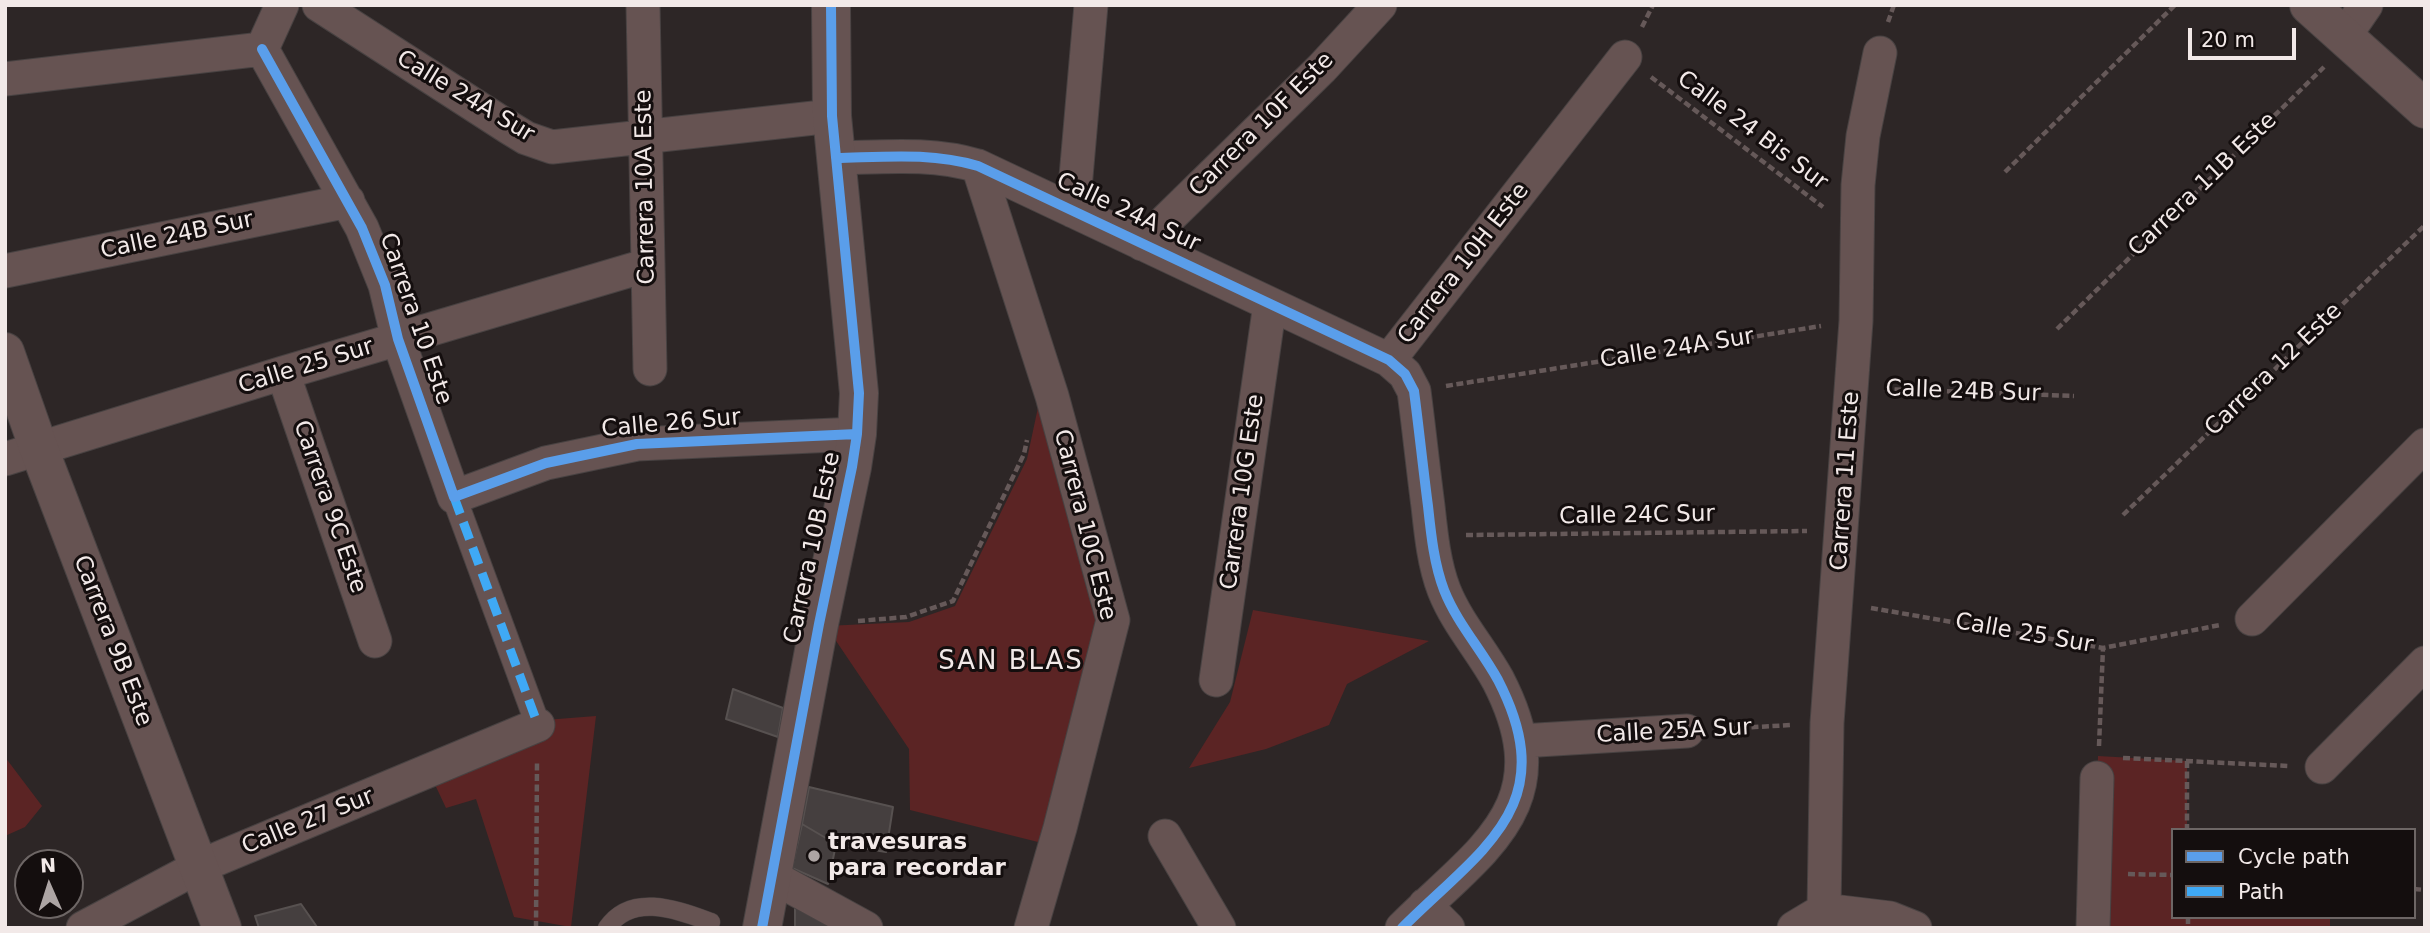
<!DOCTYPE html>
<style>
body{margin:0}
#map{position:relative;width:2430px;height:933px;overflow:hidden;background:#2d2626;font-family:"DejaVu Sans",sans-serif}
canvas{display:block}
.frame{position:absolute;inset:0;border:7px solid #f2e9e8;pointer-events:none}
.legend{position:absolute;left:2171px;top:828px;width:245px;height:91px;box-sizing:border-box;background:#140e0e;border:2px solid #6d6665;margin:0;padding:9px 12px;list-style:none;font-size:21px;color:#f2e9e8}
.legend li{display:flex;align-items:center;gap:14px;height:35px}
.legend b{width:35px;border:2px solid #6d6665}
.north{position:absolute;left:14px;top:849px;width:70px;height:70px;box-sizing:border-box;background:#140e0e;border:2px solid #6d6665;border-radius:50%;rotate:357deg;font-size:19px;font-weight:700;line-height:28px;text-align:center;color:#f2e9e8}
.north::after{content:'';display:block;margin:auto;width:24px;height:32px;background:#ada5a4;clip-path:polygon(50% 0,100% 100%,50% 72%,0 100%)}
.scale{position:absolute;left:2188px;top:28px;width:108px;height:32px;box-sizing:border-box;border:4px solid #f2e9e8;border-top:0;padding-left:9px;font-size:21px;line-height:24px;white-space:nowrap;color:#f2e9e8;-webkit-text-stroke:5px #140e0e;paint-order:stroke}
</style>
<div id="map">
<canvas width="2430" height="933"></canvas>
<div class="frame"></div>
<ul class="legend">
<li><b style="height:9px;background:#5a9eea"></b>Cycle path</li>
<li><b style="height:9px;background:#3fa9f5"></b>Path</li>
</ul>
<div class="north">N</div>
<div class="scale">20 m</div>
</div>
<script>
const ctx = document.querySelector('canvas').getContext('2d');
ctx.lineJoin = 'round';
function fill(path, color) {
  ctx.fillStyle = color;
  ctx.fill(path, 'evenodd');
}
function trace(path, color, width, dash) {
  ctx.strokeStyle = color;
  ctx.lineWidth = width;
  ctx.lineCap = dash ? 'butt' : 'round';
  ctx.setLineDash(dash || []);
  ctx.stroke(path);
}
function label(font, color, halo, rows, align = 'center') {
  ctx.font = font + ' "DejaVu Sans",sans-serif';
  ctx.lineWidth = 6;
  ctx.setLineDash([]);
  ctx.textBaseline = 'middle';
  ctx.strokeStyle = halo;
  ctx.fillStyle = color;
  for (const [text, x, y, turn = 0] of rows) {
    ctx.save();
    ctx.translate(x, y);
    ctx.rotate((+turn || 0) * Math.PI / 180);
    ctx.textAlign = isNaN(turn) ? turn : align;
    if (halo) ctx.strokeText(text, 0, 0);
    ctx.fillText(text, 0, 0);
    ctx.restore();
  }
}
fill(new Path2D(`
 M1040 398 1103 637 1050 845 910 810 909 749 826 626 909 622 955 606 1027 459Z
 M1253 610 1429 641 1347 684 1329 725 1266 749 1189 768 1230 702Z
 M596 716 571 927 514 917 476 799 446 808 430 774 545 720Z
 M2098 756 2187 761V830H2173V917H2330V928H2093Z
 M5 757 42 806 25 827 5 836Z`), '#5b2424');
const building = new Path2D(`
 M733 689 783 708 778 737 726 719Z
 M809 787 893 807 886 852 836 844 802 824Z
 M802 824 836 844 828 884 792 868Z
 M301 904 317 927 259 928 255 916Z
 M795 906 837 928H795Z`);
fill(building, '#453f3f');
trace(building, '#575150', 2);
const service = new Path2D(`
 M607 928C632 892 677 910 711 922`);
const pedestrian = new Path2D(`
 M454 497 538 725`);
const minor = new Path2D(`
 M319 5 508 127 526 138 552 147 832 116
 M643 5 650 369
 M2344 37 2366 5
 M262 49 362 228 385 285 398 339 454 497 546 463 637 444 857 434
 M262 49 282 5
 M5 79 262 49
 M836 158C884 157 931 152 978 166L1389 360 1405 374 1414 391C1419 429 1423 468 1428 506 1431 534 1434 564 1444 590 1457 623 1481 649 1498 680 1563 806 1482 848 1402 928
 M978 166 1052 396 1113 620 1060 828 1031 928
 M1073 211 1091 5
 M1142 244 1322 68 1380 5
 M5 271 348 201
 M1389 360 1625 57
 M283 373 375 641
 M5 459 283 373 648 265
 M2252 619 2425 445
 M1216 680 1270 304
 M1521 741 1687 731
 M2322 767 2425 663
 M1165 836 1219 928
 M771 876 866 928
 M1425 905 1448 928
 M1824 910 1827 723 1856 321 1858 185 1863 136 1880 53
 M1824 910 1890 918 1915 928
 M83 928 198 867 538 725
 M1794 928 1824 910
 M2093 928 2097 778`);
const tertiary = new Path2D(`
 M2309 5 2425 109
 M5 352 39 449 222 928
 M762 928 819 624 852 467 857 434 859 393 832 116 831 5`);
trace(service, '#484242', 19);
trace(pedestrian, '#484242', 26);
trace(minor, '#484242', 35);
trace(tertiary, '#484242', 40);
trace(new Path2D(`
 M1888 22 1894 5
 M1642 27 1653 5
 M1651 77 1823 207
 M2005 172 2175 5
 M2057 329 2324 67
 M1446 386 1821 326
 M1884 389 2074 396
 M2123 515 2425 225
 M1466 535 1807 531
 M1871 608 2103 648 2220 625
 M858 621 906 617 953 601 1024 454 1027 440
 M1720 729 1792 725
 M2099 746 2103 648
 M2123 758 2289 766
 M2187 761V830
 M2128 874 2173 875
 M2414 889 2425 890
 M2188 917V928
 M536 928 537 761`), '#665959', 4.5, [7, 3.5]);
trace(service, '#665352', 18);
trace(pedestrian, '#665352', 24);
trace(minor, '#665352', 33);
trace(tertiary, '#665352', 38);
trace(new Path2D(`
 M454 497 538 725`), '#3fa9f5', 9, [18, 9]);
trace(new Path2D(`
 M262 49 362 228 385 285 398 339 454 497 546 463 637 444 857 434
 M836 158C884 157 931 152 978 166L1389 360 1405 374 1414 391C1419 429 1423 468 1428 506 1431 534 1434 564 1444 590 1457 623 1481 649 1498 680 1563 806 1482 848 1402 928
 M762 928 819 624 852 467 857 434 859 393 832 116 831 5`), '#5a9eea', 10);
for (const [x, y, r, color] of [
 [814,856,7,"#ada5a4"]
]) {
  const dot = new Path2D();
  dot.arc(x, y, r, 0, 2 * Math.PI);
  ctx.fillStyle = color;
  ctx.fill(dot);
  trace(dot, '#140e0e', 2.5);
}
label('23px', '#f2e9e8', '#140e0e', [
 ["Calle 24A Sur",465,97,31],
 ["Carrera 10F Este",1262,125,-45],
 ["Calle 24 Bis Sur",1752,131,37],
 ["Carrera 11B Este",2203,185,-44],
 ["Carrera 10A Este",646,187,-91],
 ["Calle 24A Sur",1128,213,25],
 ["Calle 24B Sur",177,236,-12],
 ["Carrera 10H Este",1464,264,-52],
 ["Carrera 10 Este",415,319,71],
 ["Calle 24A Sur",1677,349,-9],
 ["Calle 25 Sur",306,367,-17],
 ["Carrera 12 Este",2274,370,-44],
 ["Calle 24B Sur",1963,392,2],
 ["Calle 26 Sur",671,424,-5],
 ["Carrera 11 Este",1846,481,-86],
 ["Carrera 10G Este",1243,492,-82],
 ["Carrera 9C Este",329,507,71],
 ["Calle 24C Sur",1637,516,-1],
 ["Carrera 10C Este",1084,525,76],
 ["Carrera 10B Este",813,548,-78],
 ["Calle 25 Sur",2024,634,10],
 ["Carrera 9B Este",112,641,69],
 ["Calle 25A Sur",1674,732,-3],
 ["Calle 27 Sur",308,822,-22]
]);
label('bold 23px', '#f2e9e8', '#140e0e', [
 ["travesuras",828,843],
 ["para recordar",828,869]
], 'left');
ctx.letterSpacing = '2px';
label('26px', '#f2e9e8', '#140e0e', [
 ["SAN BLAS",1011,662]
]);
ctx.letterSpacing = '0px';
</script>
